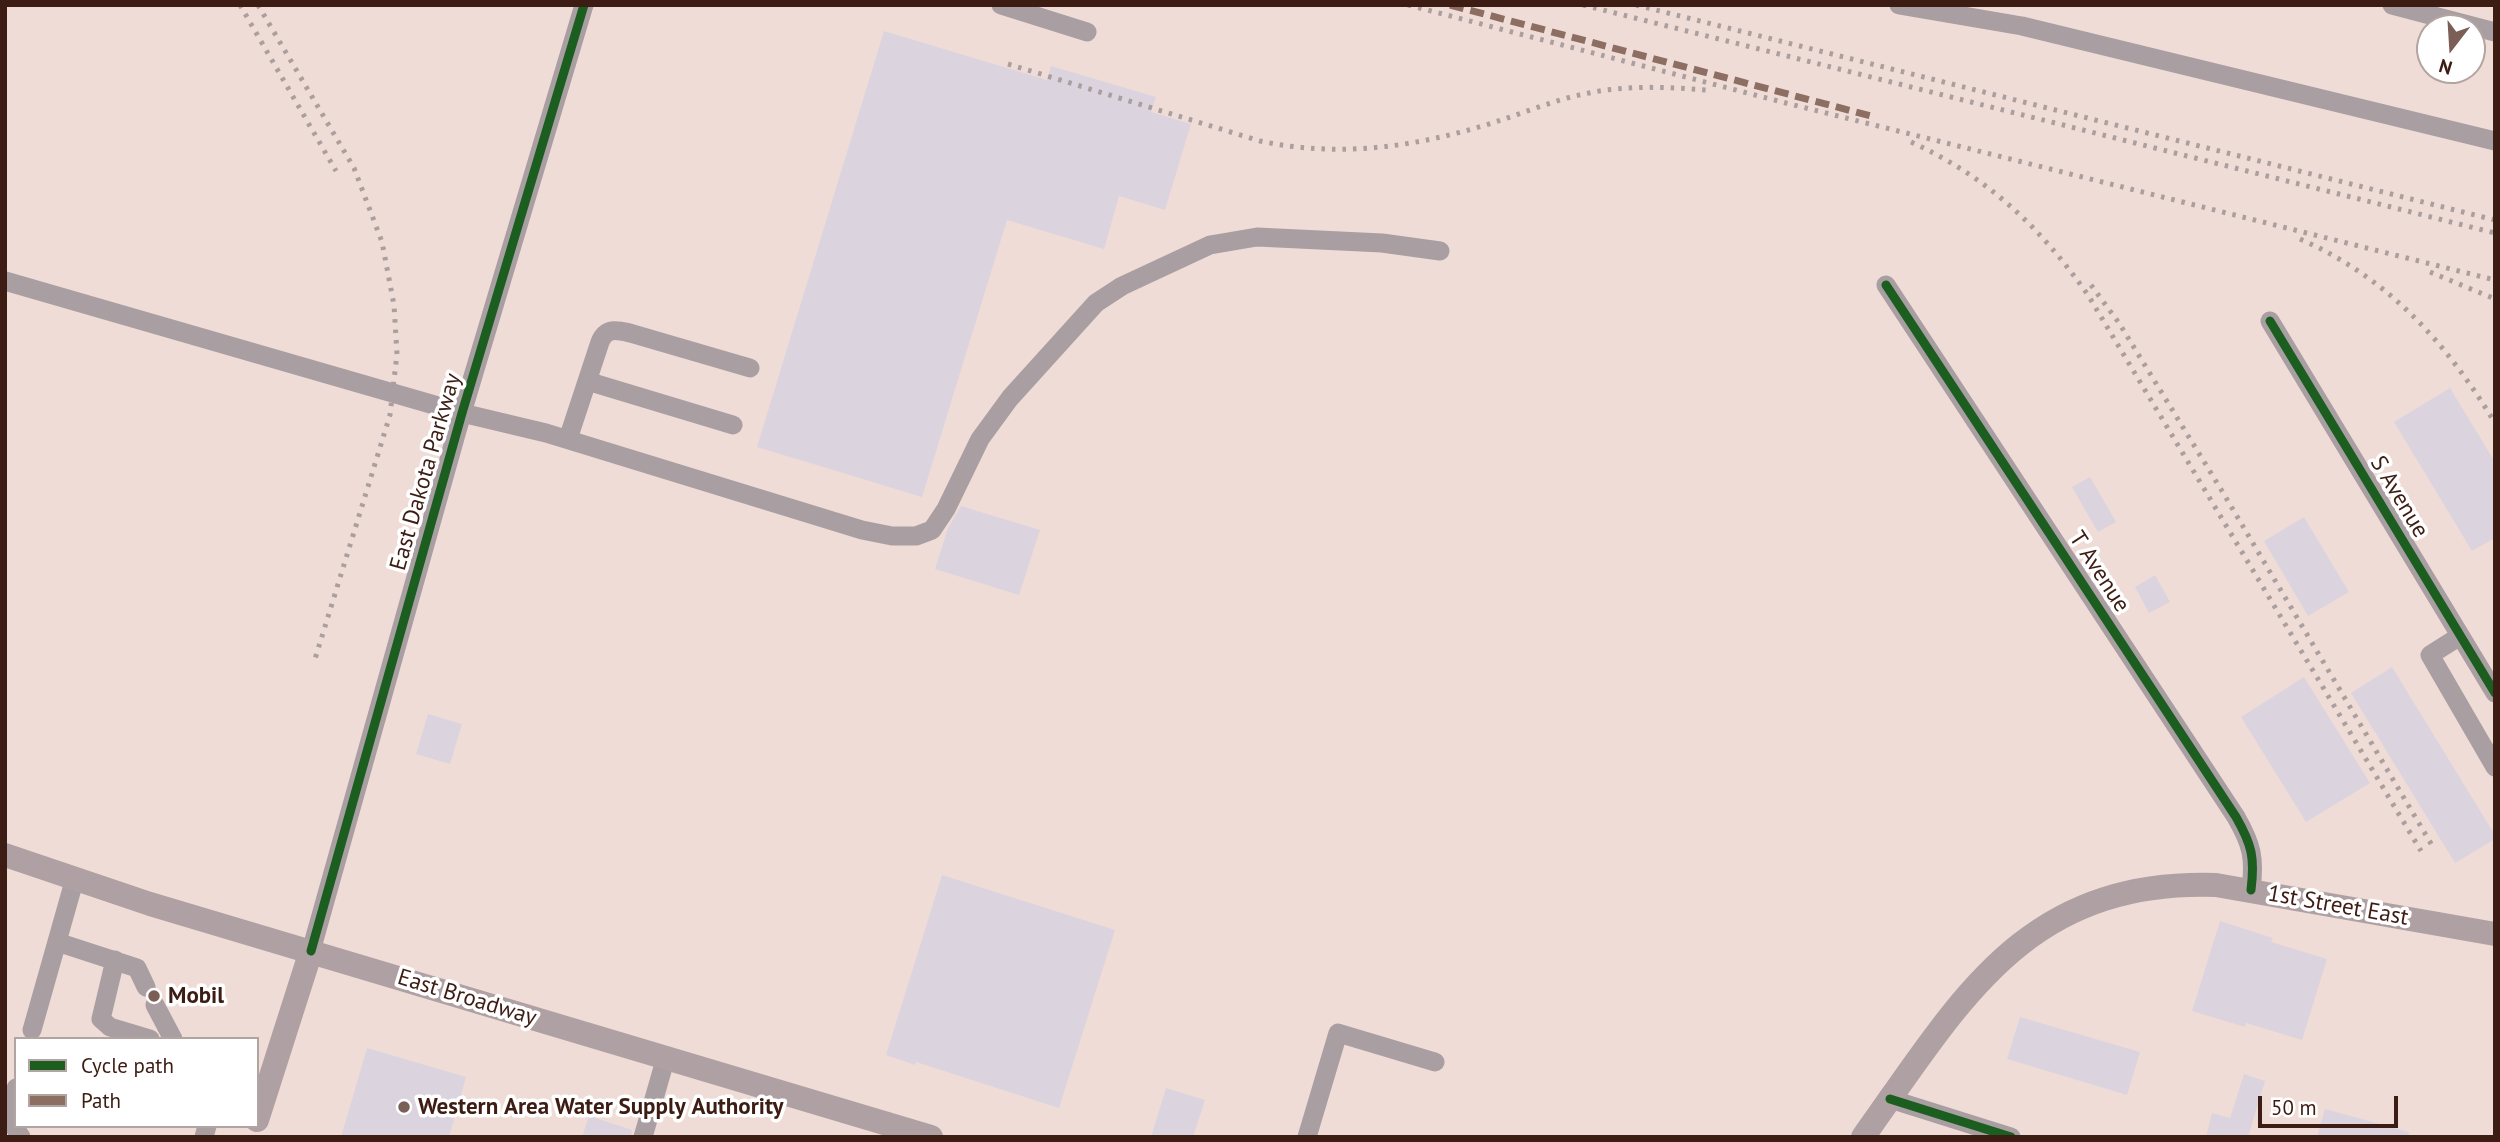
<!DOCTYPE html>
<style>
body{margin:0}
#map{position:relative;width:2500px;height:1142px;overflow:hidden;background:#f0dcd6;font-family:"PT Sans",sans-serif}
canvas{display:block}
.frame{position:absolute;inset:0;border:7px solid #3c1c13;pointer-events:none}
.legend{position:absolute;left:14px;top:1037px;width:245px;height:91px;box-sizing:border-box;background:#fff;border:2px solid #b1a4a1;margin:0;padding:9px 12px;list-style:none;font-size:21px;color:#3c1c13}
.legend li{display:flex;align-items:center;gap:14px;height:35px}
.legend b{width:35px;border:2px solid #b1a4a1}
.north{position:absolute;left:2416px;top:14px;width:70px;height:70px;box-sizing:border-box;background:#fff;border:2px solid #b1a4a1;border-radius:50%;rotate:197deg;font-size:19px;font-weight:700;line-height:28px;text-align:center;color:#3c1c13}
.north::after{content:'';display:block;margin:auto;width:24px;height:32px;background:#7b5f57;clip-path:polygon(50% 0,100% 100%,50% 72%,0 100%)}
.scale{position:absolute;left:2258px;top:1096px;width:140px;height:32px;box-sizing:border-box;border:4px solid #3c1c13;border-top:0;padding-left:9px;font-size:21px;line-height:24px;white-space:nowrap;color:#3c1c13;-webkit-text-stroke:5px #fff;paint-order:stroke}
</style>
<div id="map">
<canvas width="2500" height="1142"></canvas>
<div class="frame"></div>
<ul class="legend">
<li><b style="height:9px;background:#1b5e20"></b>Cycle path</li>
<li><b style="height:9px;background:#8d6e63"></b>Path</li>
</ul>
<div class="north">N</div>
<div class="scale">50 m</div>
</div>
<script>
const ctx = document.querySelector('canvas').getContext('2d');
ctx.lineJoin = 'round';
function fill(path, color) {
  ctx.fillStyle = color;
  ctx.fill(path, 'evenodd');
}
function trace(path, color, width, dash) {
  ctx.strokeStyle = color;
  ctx.lineWidth = width;
  ctx.lineCap = dash ? 'butt' : 'round';
  ctx.setLineDash(dash || []);
  ctx.stroke(path);
}
function label(font, color, halo, rows, align = 'center') {
  ctx.font = font + ' "PT Sans",sans-serif';
  ctx.lineWidth = 7;
  ctx.setLineDash([]);
  ctx.textBaseline = 'middle';
  ctx.strokeStyle = halo;
  ctx.fillStyle = color;
  for (const [text, x, y, turn = 0] of rows) {
    ctx.save();
    ctx.translate(x, y);
    ctx.rotate((+turn || 0) * Math.PI / 180);
    ctx.textAlign = isNaN(turn) ? turn : align;
    if (halo) ctx.strokeText(text, 0, 0);
    ctx.fillText(text, 0, 0);
    ctx.restore();
  }
}
fill(new Path2D(`
 M884 31 1047 80 1051 66 1156 97 1151 112 1191 124 1165 210 1119 196 1104 249 1007 220 922 497 757 447Z
 M2450 388 2495 462V538L2472 551 2394 422Z
 M2090 477 2116 522 2098 532 2072 487Z
 M961 506 1040 530 1019 595 935 569 948 528Z
 M2304 517 2349 592 2308 616 2264 541Z
 M2155 575 2170 602 2149 613 2135 587Z
 M2392 667 2495 835V839L2455 863 2351 693Z
 M2304 677 2370 783 2306 822 2241 717Z
 M428 714 462 724 450 764 416 754Z
 M942 875 1115 930 1059 1108 916 1062 915 1065 886 1055Z
 M2220 921 2273 938 2271 942 2327 959 2302 1040 2246 1023 2245 1027 2192 1011Z
 M2020 1017 2140 1052 2127 1095 2007 1059Z
 M367 1048 466 1077 449 1137H341Z
 M2244 1074 2265 1081 2248 1137H2206L2212 1113 2230 1118Z
 M1166 1088 1205 1100 1193 1137H1151Z
 M2325 1109 2409 1132 2408 1137H2317Z
 M589 1116 632 1130 631 1137H582Z`), '#dbd4de');
trace(new Path2D(`
 M1001 5 1087 32
 M1899 5 2022 26 2495 141
 M2392 5 2495 32
 M5 281 462 413 546 433 862 530 892 536H916L932 530 946 509 980 439 1010 398 1096 303 1122 286 1210 245 1257 237 1382 243 1440 251
 M1886 285 2236 817C2252 845 2255 858 2251 890
 M2270 321 2495 693
 M587 381 733 425
 M568 439 600 342C606 327 617 330 630 333L750 368
 M2460 636 2430 655 2495 767
 M57 942 137 968 146 987
 M311 951 462 413 584 5
 M115 960 101 1019 110 1027 150 1039
 M155 1005 173 1039
 M32 1030 75 878
 M16 1088 8 1117 21 1137
 M1890 1099 2011 1137
 M204 1137 207 1126
 M643 1137 666 1057
 M1307 1137 1338 1033 1435 1062`), '#a99ea2', 19);
trace(new Path2D(`
 M5 855 150 904 931 1137
 M257 1120 311 951
 M1863 1137C1961 1000 2025 879 2216 885L2495 934`), '#afa0a3', 24);
trace(new Path2D(`
 M240 5 336 171
 M258 5 354 168 382 242 394 305 397 354 390 415 315 659
 M1408 5 1786 103 2495 280
 M1583 5 2495 233
 M1636 5 2495 220
 M1008 64 1260 141C1339 158 1416 147 1492 123 1524 113 1556 99 1589 93 1627 85 1668 87 1706 90
 M1911 142C1988 177 2040 227 2088 295L2421 851
 M2300 239C2387 277 2446 342 2495 423
 M2430 272 2495 299
 M2091 285 2119 323 2222 491 2433 847`), '#aa9e9e', 5, [3.5, 7]);
trace(new Path2D(`
 M1450 5 1871 116`), '#8d6e63', 7, [14, 7]);
trace(new Path2D(`
 M1886 285 2236 817C2252 845 2255 858 2251 890
 M2270 321 2495 693
 M311 951 462 413 584 5
 M1890 1099 2011 1137`), '#1b5e20', 9);
for (const [x, y, r, color] of [
 [154,996,7,"#7b5f57"],
 [404,1107,7,"#7b5f57"]
]) {
  const dot = new Path2D();
  dot.arc(x, y, r, 0, 2 * Math.PI);
  ctx.fillStyle = color;
  ctx.fill(dot);
  trace(dot, '#fff', 2.5);
}
label('23px', '#3c1c13', '#fff', [
 ["East Dakota Parkway",426,472,-74],
 ["S Avenue",2399,497,59],
 ["T Avenue",2099,572,57],
 ["1st Street East",2338,906,10],
 ["East Broadway",467,998,17]
]);
label('bold 23px', '#3c1c13', '#fff', [
 ["Mobil",168,996],
 ["Western Area Water Supply Authority",418,1107]
], 'left');
</script>
